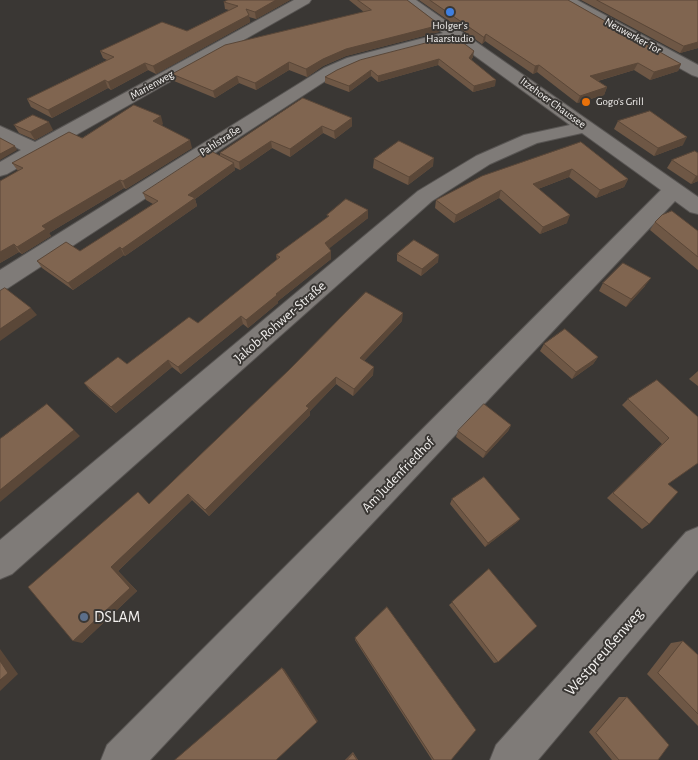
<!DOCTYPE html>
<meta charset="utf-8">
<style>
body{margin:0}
canvas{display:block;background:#3a3734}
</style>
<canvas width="698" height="760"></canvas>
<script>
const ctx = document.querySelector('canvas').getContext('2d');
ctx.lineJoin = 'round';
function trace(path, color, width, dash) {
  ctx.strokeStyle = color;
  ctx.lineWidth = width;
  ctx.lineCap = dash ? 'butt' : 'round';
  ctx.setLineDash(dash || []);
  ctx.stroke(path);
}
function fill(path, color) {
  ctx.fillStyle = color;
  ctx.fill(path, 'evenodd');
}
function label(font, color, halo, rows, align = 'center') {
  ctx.font = font + ' "Alegreya Sans",sans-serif';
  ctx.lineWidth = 4;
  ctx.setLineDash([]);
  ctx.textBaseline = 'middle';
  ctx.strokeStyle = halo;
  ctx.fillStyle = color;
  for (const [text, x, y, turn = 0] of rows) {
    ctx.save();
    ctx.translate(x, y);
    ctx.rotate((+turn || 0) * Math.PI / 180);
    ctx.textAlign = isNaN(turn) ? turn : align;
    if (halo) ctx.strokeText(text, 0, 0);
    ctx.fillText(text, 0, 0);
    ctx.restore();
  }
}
const minor = new Path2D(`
 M294 0H311L309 3 7 174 0 176V162L21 150 0 139V126L35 142Z
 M400 0H416L698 197V214L690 212 675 201 150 760H101L107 745 661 190 582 133 537 143 490 164 432 201 12 574 0 579V540L418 191 476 156 524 135 570 125 453 40 359 64 336 74 8 288 0 291V270L324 68 347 58 443 33Z
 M560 0H577L698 65V77L692 75 562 3Z
 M698 527V570L538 760H490L496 745 686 532Z`);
trace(minor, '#585553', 2);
fill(minor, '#7f7b78');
fill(new Path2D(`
 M290 0 256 19 249 17 250 22 156 74 148 70 111 90 108 88 52 118 31 107 27 99 107 60 103 58 100 51 187 31 229 10 225 9 224 2Z
 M349 0H407L440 25 439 32 346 56 323 66 307 77 289 70 256 90 239 83 215 98 174 81 172 74 364 12Z
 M419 0H568L681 64 678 71 650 80 634 70 598 81 607 87 604 95 577 103 537 72 533 74 485 41 482 44Z
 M581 0H698V48L680 53Z
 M473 57 471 60 495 86 473 92 438 65 378 82 371 76 349 92 325 83V77L360 60Z
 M352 118V126L335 139 323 133 290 157 272 148 240 170 234 167 235 170 195 199 197 206 125 256 124 255 73 290 42 268 37 261 80 251 153 204 146 200 143 193 220 156V153Z
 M618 121 683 145 654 156 614 129Z
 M163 124 161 125 192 148 126 189 124 188 49 233 51 236 22 254 19 252 0 263V181L18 171 12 163 82 138Z
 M14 125 53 130 35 140 19 133Z
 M581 142 628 179 624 187 596 198 569 177 538 189 567 223 540 234 499 198 454 223 435 208 436 200Z
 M698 153V181L691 184 667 168 672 160Z
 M374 159 433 166 408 185 373 168Z
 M368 210V218L329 248 331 259 278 301V303L248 328 243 324 181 374 172 367 116 413 89 389 84 383 127 364 198 323 277 260 276 255 328 217 327 215Z
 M655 222 698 231V270L650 230Z
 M397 254 438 262 421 276 397 261Z
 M603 283 645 286 626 307 599 291Z
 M402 321 364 361 373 375 353 396 336 384 310 411V415L209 516 192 500 118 571 137 591 82 643 149 504 289 370Z
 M544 344 598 357 593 364 572 379 540 351Z
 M698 371V386L689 379Z
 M628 399 698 417 668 484 649 524 642 529 607 498 662 444 622 405Z
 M511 425 508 431 483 458 456 437 458 431Z
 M452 499 520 519 516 523 485 547 450 504Z
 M489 569 498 662 494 663 449 605Z
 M355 638 451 760H432L355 640Z
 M683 641 698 655V726L647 674 671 643Z
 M619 697H627L658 760H612L589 732Z
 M353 752 358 760H345Z`), '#6e5745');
fill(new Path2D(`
 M276 0H290L256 19 255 12Z
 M249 15 250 22 156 74 153 66Z
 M440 25 439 32 346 56 323 66 307 77 306 69 323 59 346 49Z
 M486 34 485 41 482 44 484 37Z
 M698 42V48L680 53 684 46Z
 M474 51 473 57 468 64 469 58Z
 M439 59 438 65 378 82V76Z
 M289 62V70L256 90 255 83Z
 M145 63 148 70 111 90 108 82Z
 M638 63 634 70 587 84 590 76Z
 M681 64 678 71 650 80 654 72Z
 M539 65 537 72 533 74 535 66Z
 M371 70V76L349 92V86Z
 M237 76 239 83 215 98 213 91Z
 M105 80 108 88 52 118 48 110Z
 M496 80 495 86 473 92 474 86Z
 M607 87 604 95 577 103 580 96Z
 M161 116 163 124 156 129 153 121Z
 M352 118V126L335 139 334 131Z
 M49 122 53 130 35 140 30 132Z
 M322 126 323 133 290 157V149Z
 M687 137 683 145 654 156 658 148Z
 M190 140 192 148 126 189 123 181Z
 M271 141 272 148 240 170 239 162Z
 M15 146 17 150 0 160V154Z
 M434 158 433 166 408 185 409 177Z
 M234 163 235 170 195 199 197 206 125 256 122 249 188 195Z
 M572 169 569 177 530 192 533 184Z
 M696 176H698V181L691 184Z
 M628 179 624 187 596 198 600 190Z
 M120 180 124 188 49 233 51 236 22 254 17 247 42 226Z
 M501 190 499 198 454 223 456 215Z
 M368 210V218L326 251 325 243Z
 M570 215 567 223 540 234 543 227Z
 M14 244 19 252 0 263V252Z
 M120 247 124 255 73 290 68 283Z
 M331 251V259L278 301V303L248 328 246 320 276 294Z
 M439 255 438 262 421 276 422 269Z
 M651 278 645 286 626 307 631 299Z
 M31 308 37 315 0 341V329Z
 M403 313 402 321 359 366 360 358Z
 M241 316 243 324 181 374 178 367Z
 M598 357 593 364 572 379 576 372Z
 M168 360 172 367 116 413 111 407Z
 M374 367 373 375 353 396 354 389Z
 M336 377V384L310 411V415L209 516 205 510 306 406Z
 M511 425 508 431 483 458 486 452Z
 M74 430 80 436 0 502V490Z
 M188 494 192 500 118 571 137 591 82 643 73 641 111 567Z
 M520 519 516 523 485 547 488 543Z
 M0 649 18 674 0 691Z
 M282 668 284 669 318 721 276 760Z`), '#5a4738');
const building = new Path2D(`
 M228 0H276L255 12 246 9 249 15 153 66 145 63 108 82 105 80 48 110 27 99 114 57 100 51 162 22 187 31 238 6 224 2Z
 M358 0H407L440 25 346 49 323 59 306 69 289 62 255 83 237 76 213 91 172 74 225 45 371 10Z
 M430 0H568L681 64 654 72 638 63 590 76 607 87 580 96 539 65 535 66 486 34 484 37Z
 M597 0H698V42L684 46Z
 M454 36 474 51 469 58 496 80 474 86 439 59 378 76 371 70 349 86 325 77 337 70 360 60Z
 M303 98 352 118 334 131 322 126 290 149 271 141 239 162 220 153Z
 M134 105 161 116 153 121 190 140 123 181 120 180 42 226 46 229 17 247 14 244 0 252V181L23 168 12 163 69 132 82 138Z
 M650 111 687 137 658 148 618 121Z
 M33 115 49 122 30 132 14 125Z
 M0 138 15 146 0 154Z
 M399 141 434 158 409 177 374 159Z
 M581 142 628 179 600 190 572 169 533 184 570 215 543 227 501 190 456 215 436 200 482 176Z
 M209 150 234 163 188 195 195 198 122 249 120 247 68 283 37 261 66 242 80 251 158 201 143 193Z
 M695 151 698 153V176H696L672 160Z
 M346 199 368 210 325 243 331 251 276 294 277 295 246 320 241 316 178 367 168 360 111 407 84 383 118 357 127 364 189 317 198 323 280 257 276 255 329 216 327 215Z
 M672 211 698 231V257L655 222 662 215Z
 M414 240 439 255 422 269 397 254Z
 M623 263 651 278 631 299 603 283Z
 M5 288 31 308 0 329V291Z
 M366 292 403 313 360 358 374 367 354 389 336 377 306 406 309 408 205 510 188 494 111 567 130 588 73 641 28 587 138 492 149 504 289 370Z
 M565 329 598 357 576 372 544 344Z
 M657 380 698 417V463L668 484 678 492 649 524 613 493 669 438 628 399Z
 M47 404 74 430 0 490V439Z
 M484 404 511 425 486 452 458 431Z
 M484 477 520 519 488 543 452 499Z
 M489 569 537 626 498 662 452 602Z
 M387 607 476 730 451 760H434L355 638Z
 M683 641 698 655V714L658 673Z
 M0 661 8 673 0 680Z
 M282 668 317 722 276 760H175Z
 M627 697 669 745 658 760H619L596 733Z
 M353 754 357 760H347Z`);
fill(building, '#806550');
trace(building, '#5a4738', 1);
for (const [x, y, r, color] of [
 [450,12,5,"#3f7fe0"],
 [586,102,5,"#e8710a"],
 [84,617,5,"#5c6f8a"]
]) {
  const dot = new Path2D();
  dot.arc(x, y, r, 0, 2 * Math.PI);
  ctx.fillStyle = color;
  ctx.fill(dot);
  trace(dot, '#3a3734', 2);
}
label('11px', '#f4f2f0', '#3a3734', [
 ["Holger's",450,26],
 ["Haarstudio",450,39],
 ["Gogo's Grill",596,102,"left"]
]);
label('11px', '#f4f2f0', '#3a3734', [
 ["Neuwerker Tor",633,36,29],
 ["Marienweg",152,85,-29],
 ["Itzehoer Chaussee",553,103,36],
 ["Pahlstraße",220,141,-33]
]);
label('14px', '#f4f2f0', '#3a3734', [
 ["Jakob-Rohwer-Straße",280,322,-41],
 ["Am Judenfriedhof",398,475,-46]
]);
label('16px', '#f4f2f0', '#3a3734', [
 ["DSLAM",94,617]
], 'left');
label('16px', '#f4f2f0', '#3a3734', [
 ["Westpreußenweg",604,652,-49]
]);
</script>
